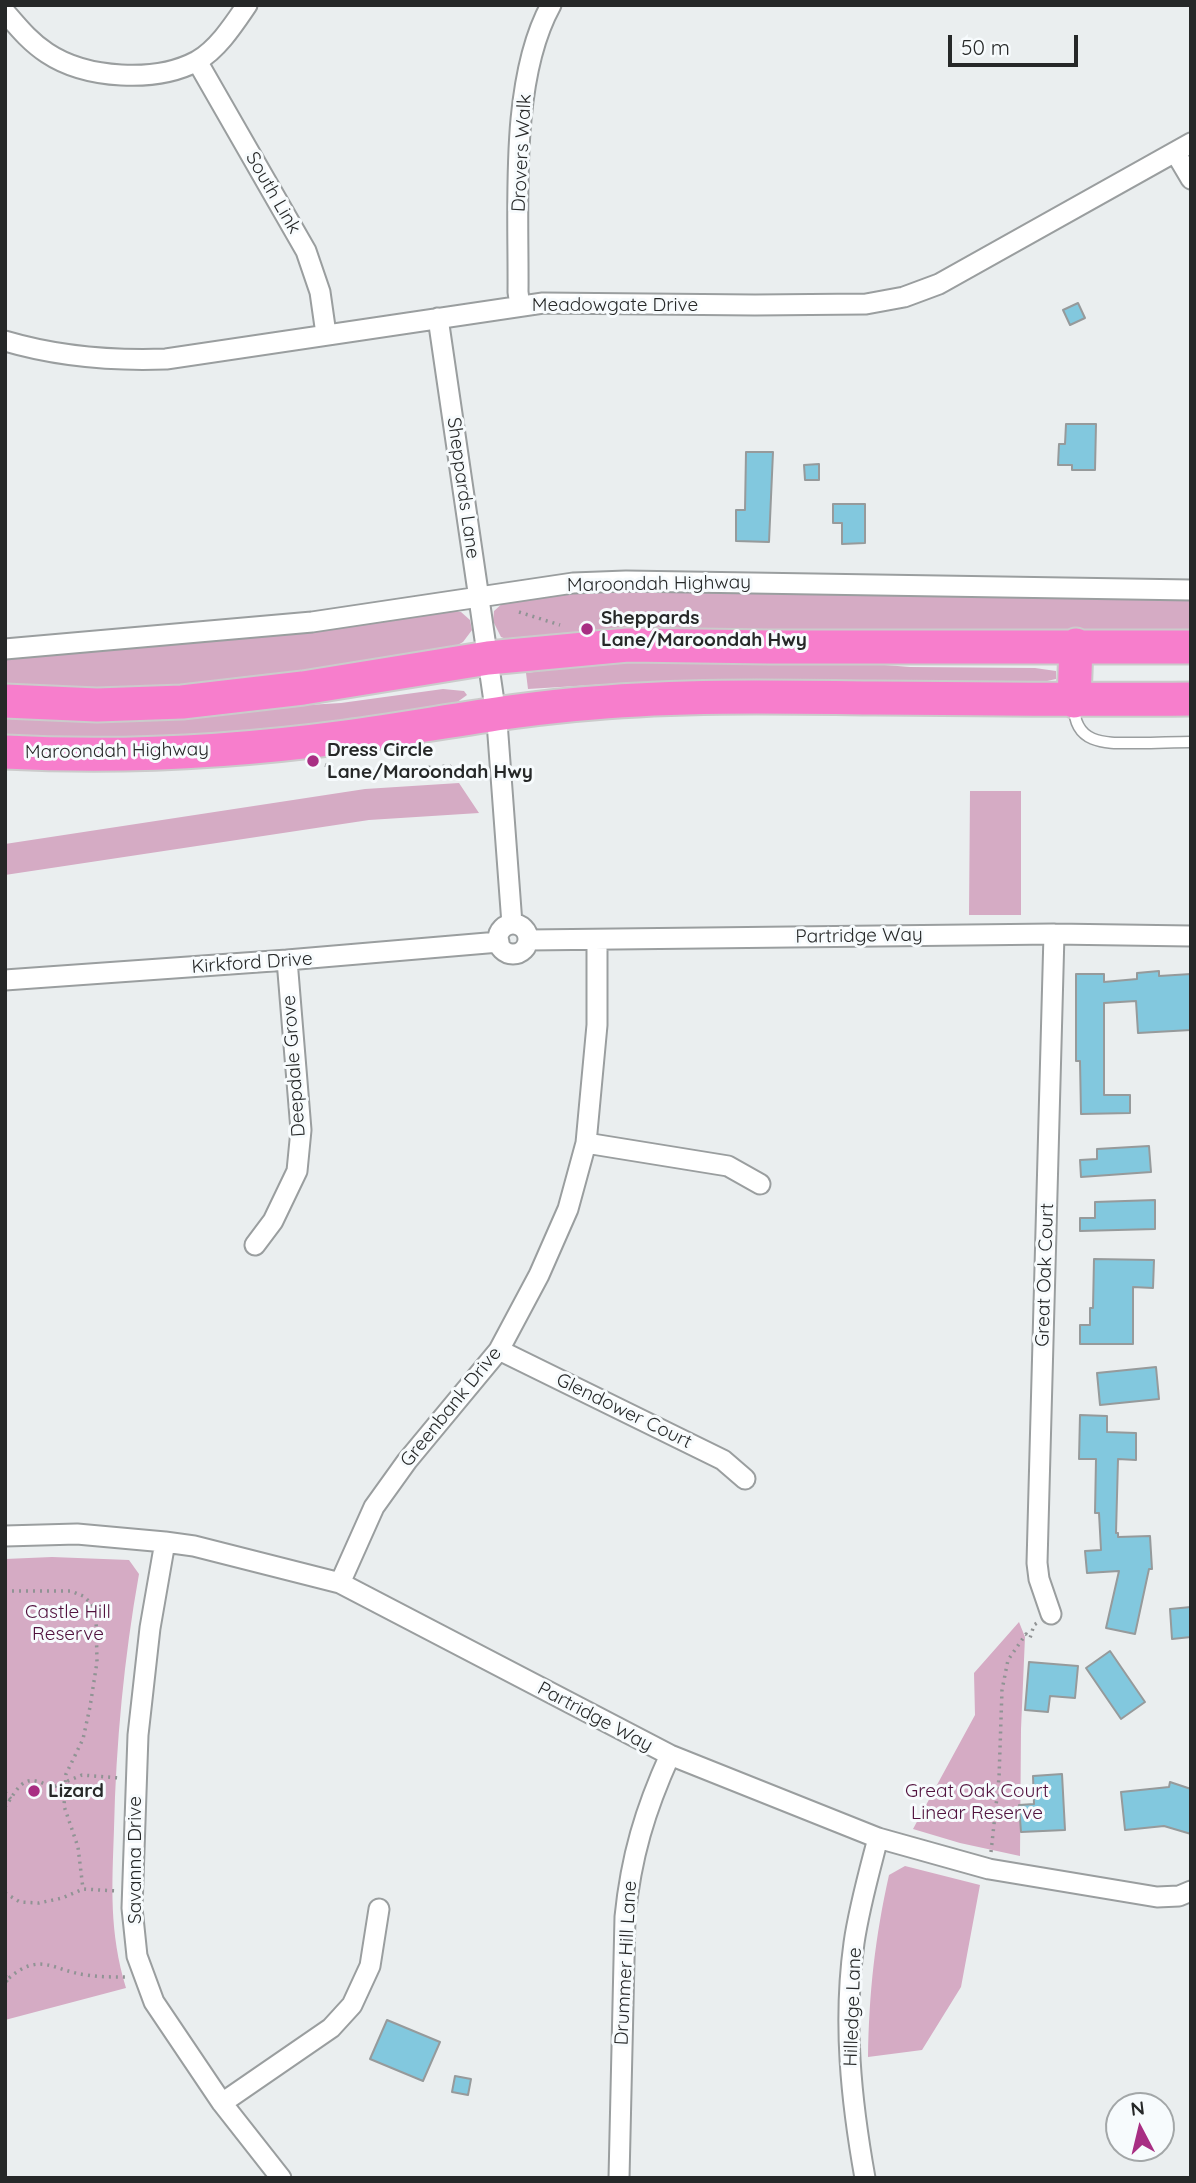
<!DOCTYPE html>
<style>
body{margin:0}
#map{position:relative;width:1196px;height:2183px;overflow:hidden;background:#eaeeef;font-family:Quicksand,sans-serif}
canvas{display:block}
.frame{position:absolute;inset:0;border:7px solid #262828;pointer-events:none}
.north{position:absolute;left:1105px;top:2092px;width:70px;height:70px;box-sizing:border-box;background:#f7fbfd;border:2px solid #a3a7a8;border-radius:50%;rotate:353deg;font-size:19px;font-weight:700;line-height:28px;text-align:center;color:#262828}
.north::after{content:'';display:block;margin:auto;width:24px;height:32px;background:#a82e83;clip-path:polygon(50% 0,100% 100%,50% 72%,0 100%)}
.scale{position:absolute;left:948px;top:35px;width:130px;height:32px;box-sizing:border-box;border:4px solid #262828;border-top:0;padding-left:9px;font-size:21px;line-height:24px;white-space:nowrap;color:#262828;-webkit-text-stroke:5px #f7fbfd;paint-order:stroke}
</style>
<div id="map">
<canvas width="1196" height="2183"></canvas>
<div class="frame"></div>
<div class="north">N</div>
<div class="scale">50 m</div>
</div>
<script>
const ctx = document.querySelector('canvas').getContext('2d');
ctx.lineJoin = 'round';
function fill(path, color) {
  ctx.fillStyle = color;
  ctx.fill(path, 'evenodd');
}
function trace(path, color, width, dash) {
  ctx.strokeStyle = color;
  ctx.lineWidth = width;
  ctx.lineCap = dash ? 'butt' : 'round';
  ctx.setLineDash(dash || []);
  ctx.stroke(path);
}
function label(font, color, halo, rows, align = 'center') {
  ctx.font = font + ' Quicksand,sans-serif';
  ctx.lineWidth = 6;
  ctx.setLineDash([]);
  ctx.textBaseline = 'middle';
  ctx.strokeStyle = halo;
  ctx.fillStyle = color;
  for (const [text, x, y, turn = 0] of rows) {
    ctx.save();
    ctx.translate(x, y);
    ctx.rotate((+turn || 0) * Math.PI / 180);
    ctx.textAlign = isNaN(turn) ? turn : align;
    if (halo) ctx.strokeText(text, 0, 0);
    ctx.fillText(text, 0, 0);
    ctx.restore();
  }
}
fill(new Path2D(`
 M594 590 1191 598V632L729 630 604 632 514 642 501 637 493 621 494 611 504 602Z
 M448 610 461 612 470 620 472 630 463 642 451 649 264 680 92 692 5 687V659L347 626Z
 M810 659 910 667 1035 668 1056 671V679L1034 684 625 683 528 689 526 673 620 660Z
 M443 689 464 691 467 695 456 703 426 713 252 739 5 741V714L275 707 341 703Z
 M459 783 479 813 369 820 5 875V844L365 789Z
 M970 791H1021V915H969Z
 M52 1557 129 1560 139 1574C124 1658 116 1743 114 1829 112 1887 109 1931 126 1988L5 2020V1559Z
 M1019 1622 1025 1637 1021 1729 1020 1856 960 1843 913 1829 975 1715 974 1673Z
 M905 1866 980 1885 961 1987 922 2050 868 2057C869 1992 875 1938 889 1875Z`), '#d5abc4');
const building = new Path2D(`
 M1078 303 1085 318 1070 325 1063 310Z
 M1066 424H1096L1095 470H1072V465H1058L1059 444H1065Z
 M746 452H773L769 542 736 541V510H745Z
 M819 464V480H805L804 465Z
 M833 504H865V543L842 544V523H833Z
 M1159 971V976L1191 974V1030L1138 1033 1136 1001 1104 1003V1095H1130V1113L1081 1114 1080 1061H1076V974H1104V982L1137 979V973Z
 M1149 1146 1151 1172 1081 1177 1080 1160 1097 1159V1149Z
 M1155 1200V1229L1080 1231V1218H1095V1202Z
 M1094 1259 1154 1260 1153 1288 1133 1287V1344H1080V1325H1090V1308H1093Z
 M1156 1367 1159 1399 1100 1405 1097 1373Z
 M1080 1415 1107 1416V1432L1136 1433V1460L1118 1459 1116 1533H1118V1537L1150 1536 1152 1569H1149L1135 1634 1106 1628 1119 1571 1087 1573 1085 1551 1101 1550 1099 1513H1095L1096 1459H1079Z
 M1191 1607V1637L1172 1639 1170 1609Z
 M1110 1651 1145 1702 1121 1719 1086 1668Z
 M1029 1662 1078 1666 1075 1698 1050 1696 1048 1712 1025 1710Z
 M1062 1774 1065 1830 1021 1832 1019 1805 1034 1804 1033 1776Z
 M1170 1782 1191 1789V1834L1164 1826 1125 1830 1121 1792 1169 1787Z
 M387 2020 440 2042 423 2081 370 2059Z
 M455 2076 471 2079 468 2095 452 2092Z`);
fill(building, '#82c8de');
trace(building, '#969a9b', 2);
const lane = new Path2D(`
 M1074 705C1074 747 1109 743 1140 743 1157 743 1174 742 1191 742`);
const street = new Path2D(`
 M5 12C18 27 30 42 47 53 86 79 156 83 197 61 218 49 234 24 247 5
 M197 61 306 251 320 292 326 334
 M1175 152 1191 179
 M520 306 518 292C519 206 509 81 551 5
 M438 318 497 722 512 924
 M5 341C59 357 111 361 166 359L543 303 755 305 866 304 904 297 939 284 1191 143
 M5 649 312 622 573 583 626 581 1191 590
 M498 939a15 15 0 1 1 30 0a15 15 0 1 1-30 0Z
 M528 940 1054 934 1191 936
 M5 980 287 960 499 942
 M586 1143 728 1166 760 1184
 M255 1245 273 1221 297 1171 301 1130 287 960
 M499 1350 723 1460 745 1479
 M5 1536 77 1534 165 1542 194 1546 340 1583 670 1755 878 1838 989 1869 1157 1897 1179 1896 1191 1891
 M165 1542 150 1628 138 1735 132 1908 137 1956 154 2002 222 2103 281 2178
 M340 1583 374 1507 407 1461 499 1350 539 1275 568 1209 586 1143 597 1025V940
 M1051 1614 1039 1579 1037 1563 1054 934
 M222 2103 331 2028 352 2005 370 1966 379 1909
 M619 2178 625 1917C631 1857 645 1810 670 1755
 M865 2178C851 2100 843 2022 854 1943 859 1908 869 1873 878 1838`);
const highway = new Path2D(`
 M5 701 97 705 182 702 303 688 488 658 628 645 769 647H1191
 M1074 701 1076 645
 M5 752C118 758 233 752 345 737 428 726 510 709 593 703 687 695 781 697 874 698 980 699 1085 700 1191 699`);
trace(lane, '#9a9e9f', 13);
trace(street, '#9a9e9f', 23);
trace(highway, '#cbcbcb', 37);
trace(new Path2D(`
 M519 612 560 625
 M325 765 348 773 449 766 478 778H485
 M517 775H526
 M5 1591H71L83 1596 91 1603 96 1615 97 1662 90 1707 83 1739 66 1774 64 1806 78 1847 83 1889
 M5 1792 11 1799
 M5 1807C13 1797 20 1777 36 1781 42 1782 47 1786 53 1787L82 1775 119 1778
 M991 1852 999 1778 1002 1690 1008 1660 1026 1634 1030 1638 1034 1625 1037 1623
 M5 1893 20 1902 39 1903 62 1898 83 1889 117 1891
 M5 1976 9 1978 5 1983
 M9 1978C41 1951 53 1971 87 1975 100 1977 113 1977 126 1977`), '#909394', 3.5, [2, 5]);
trace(lane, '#fff', 10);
trace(street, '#fff', 19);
trace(highway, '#f77ecc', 33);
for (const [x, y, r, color] of [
 [587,629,7,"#a82e83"],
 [313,761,7,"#a82e83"],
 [34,1791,7,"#a82e83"]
]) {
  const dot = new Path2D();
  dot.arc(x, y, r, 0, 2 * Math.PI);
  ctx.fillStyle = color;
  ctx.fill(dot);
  trace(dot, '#f7fbfd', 2.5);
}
label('19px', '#262828', '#f7fbfd', [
 ["Drovers Walk",522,153,-87],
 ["South Link",273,193,60],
 ["Meadowgate Drive",615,305],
 ["Sheppards Lane",463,488,82],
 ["Maroondah Highway",659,584,-1],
 ["Maroondah Highway",117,751,-1],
 ["Partridge Way",859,936,-1],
 ["Kirkford Drive",252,963,-4],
 ["Deepdale Grove",294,1066,-94],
 ["Great Oak Court",1045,1275,-88],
 ["Greenbank Drive",451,1407,-51],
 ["Glendower Court",624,1411,26],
 ["Partridge Way",595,1717,28],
 ["Savanna Drive",135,1860,-90],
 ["Drummer Hill Lane",626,1963,-87],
 ["Hilledge Lane",853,2007,-88]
]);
label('bold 19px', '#262828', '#f7fbfd', [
 ["Sheppards",601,618],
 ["Lane/Maroondah Hwy",601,640],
 ["Dress Circle",327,750],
 ["Lane/Maroondah Hwy",327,772],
 ["Lizard",48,1791]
], 'left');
label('19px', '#51123e', '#f7fbfd', [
 ["Castle Hill",68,1612],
 ["Reserve",68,1634],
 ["Great Oak Court",977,1791],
 ["Linear Reserve",977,1813]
]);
</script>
